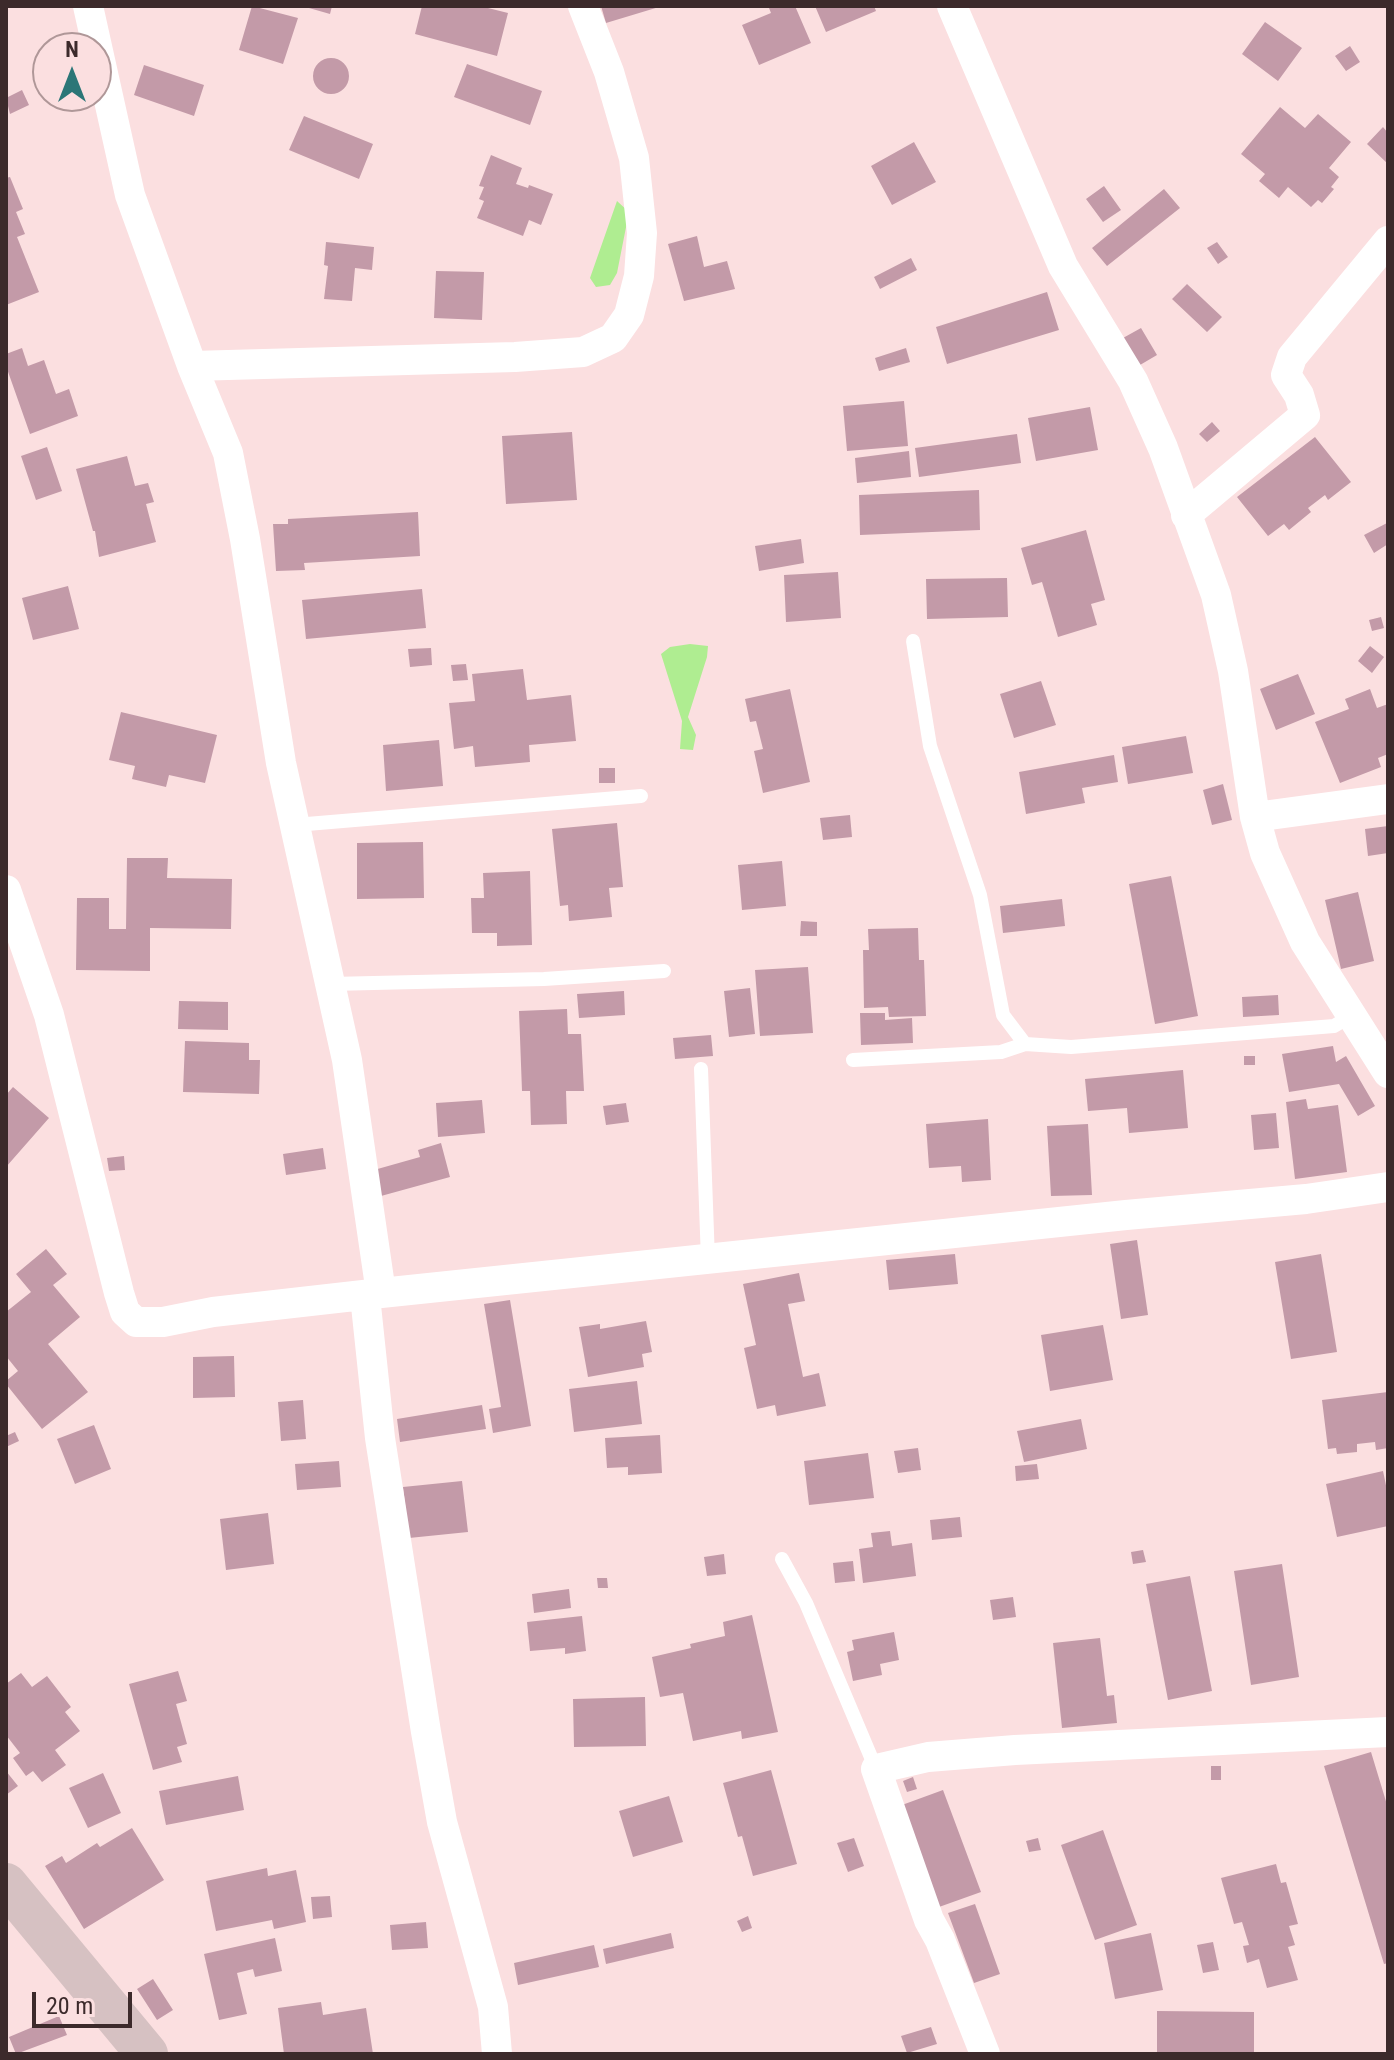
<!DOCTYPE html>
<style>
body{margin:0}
#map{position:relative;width:1394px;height:2060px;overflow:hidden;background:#fbdfe0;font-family:"Roboto Condensed",sans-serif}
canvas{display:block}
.frame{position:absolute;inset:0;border:8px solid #3c2a2b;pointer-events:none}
.north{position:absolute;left:32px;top:32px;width:80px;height:80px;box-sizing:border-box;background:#fbdfe0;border:2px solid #af9798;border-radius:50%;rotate:0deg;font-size:22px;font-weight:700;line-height:32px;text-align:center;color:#3c2a2b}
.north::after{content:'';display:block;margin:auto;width:28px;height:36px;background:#2c7677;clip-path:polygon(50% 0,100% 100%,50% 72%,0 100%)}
.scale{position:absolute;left:32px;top:1992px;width:100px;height:36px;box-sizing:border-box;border:4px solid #3c2a2b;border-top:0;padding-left:10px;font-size:24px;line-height:28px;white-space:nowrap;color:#3c2a2b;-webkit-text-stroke:6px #fbdfe0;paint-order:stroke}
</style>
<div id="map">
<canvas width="1394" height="2060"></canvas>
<div class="frame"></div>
<div class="north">N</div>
<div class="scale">20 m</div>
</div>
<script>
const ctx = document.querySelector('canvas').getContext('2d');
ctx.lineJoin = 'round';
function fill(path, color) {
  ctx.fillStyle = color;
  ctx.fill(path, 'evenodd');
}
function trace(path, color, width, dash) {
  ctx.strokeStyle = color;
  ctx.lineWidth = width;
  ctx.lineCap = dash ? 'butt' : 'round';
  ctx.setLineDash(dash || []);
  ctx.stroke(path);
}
fill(new Path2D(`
 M617 201 629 212 617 273 610 285 596 287 590 278Z
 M690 644 708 646 707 657 688 717 696 735 693 750 680 749 682 721 661 654 670 647Z`), '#afed91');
fill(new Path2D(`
 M252 6 298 18 283 64 239 50Z
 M302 6H332L330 14Z
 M422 6H480L508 13 497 56 415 34Z
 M601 6H659V7L606 23Z
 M774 6H795L811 43 759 65 742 25 771 13 769 8Z
 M815 6H874L876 11 826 32Z
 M1265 22 1302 48 1278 81 1242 54Z
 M1350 46 1360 62 1346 71 1335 56Z
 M313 76a18 18 0 1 1 36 0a18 18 0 1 1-36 0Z
 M467 64 542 91 530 125 454 97Z
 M144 65 204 85 194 116 134 95Z
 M22 90 29 105 10 114 6 98Z
 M1280 107 1305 128 1318 114 1351 142 1329 168 1339 177 1331 187 1334 189 1322 203 1318 200 1311 207 1288 187 1279 198 1259 181 1265 174 1241 154Z
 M304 116 373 144 359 179 289 150Z
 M1383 127 1388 133V164L1367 144Z
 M914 142 936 182 892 205 871 166Z
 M491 155 522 168 516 184 528 188 529 185 553 194 541 225 529 220 523 236 477 218 484 201 479 199 484 187 479 186Z
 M10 177 23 209 16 212 25 234 17 237 39 292 6 305V178Z
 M1104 186 1121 210 1103 222 1086 199Z
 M1164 189 1180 208 1107 266 1092 248Z
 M697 236 704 267 727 261 735 289 684 301 668 244Z
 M326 242 374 247 372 270 355 268 352 301 324 299 328 266 324 265Z
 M1217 242 1228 257 1218 264 1207 248Z
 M911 258 917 270 880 289 874 277Z
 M436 271 484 272 482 320 434 318Z
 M1187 284 1222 317 1207 332 1172 299Z
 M1047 292 1059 330 947 364 936 327Z
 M1141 328 1157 355 1140 365 1123 338Z
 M22 348 28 366 44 360 56 394 69 389 78 416 30 434 6 366V354Z
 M906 348 910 362 879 371 875 358Z
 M904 401 908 446 847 451 843 406Z
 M1090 407 1098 450 1036 461 1028 418Z
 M1212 422 1220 431 1207 442 1199 434Z
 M572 432 577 500 506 504 502 436Z
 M1017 434 1021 463 919 477 915 448Z
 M1315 437 1351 482 1328 500 1325 495 1308 508 1311 512 1289 530 1284 524 1268 536 1237 497Z
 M47 447 62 491 36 500 21 456Z
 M909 451 911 477 857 483 855 458Z
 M127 456 135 486 148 483 154 502 146 504 156 542 99 557 95 531H93L76 469Z
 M979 490 980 530 860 535 859 495Z
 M418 512 420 556 304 563 305 570 276 571 273 524H288V519Z
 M1387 523 1388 544 1374 553 1364 535Z
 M1086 530 1105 600 1091 604 1097 625 1058 637 1042 582 1032 585 1021 548Z
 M801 539 804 563 759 571 755 546Z
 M838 572 841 618 786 622 784 575Z
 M1007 578 1008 617 927 619 926 579Z
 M68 586 79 629 33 640 22 598Z
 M422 589 426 628 306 639 302 600Z
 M1381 617 1384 628 1372 631 1369 620Z
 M1370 646 1384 657 1372 673 1358 661Z
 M431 648 432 665 410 667 408 649Z
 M466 664 468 680 453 681 451 665Z
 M523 669 527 700 571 695 576 741 529 745 530 762 475 767 473 746 454 749 449 703 475 701 472 674Z
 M1298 674 1315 714 1276 730 1260 689Z
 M1041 681 1056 725 1014 738 1000 694Z
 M790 689 810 782 763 793 754 751 763 749 756 721 750 722 745 699Z
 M1370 689 1377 708 1388 704V754L1378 758 1381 767 1340 783 1315 722 1349 709 1345 699Z
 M121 712 217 735 205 783 169 775 166 787 132 779 135 766 109 760Z
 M1186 736 1193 773 1128 784 1122 747Z
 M439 740 443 786 386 791 383 745Z
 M1114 755 1118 782 1082 788 1085 803 1026 814 1019 772Z
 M599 768H615V783H599Z
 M1223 784 1232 820 1212 825 1203 790Z
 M850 815 852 837 823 840 820 818Z
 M617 823 623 887 609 888 612 917 569 921 568 905 560 906 552 829Z
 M1388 826V853L1368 856 1365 829Z
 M423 842 424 898 357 899V843Z
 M127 858H168L167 878 232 879 231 929 150 928V971L76 970 77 898H109V929H126Z
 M782 861 786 906 742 910 738 865Z
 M530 871 532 945 497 946V933H472L471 898H484L483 873Z
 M1171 876 1198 1016 1155 1024 1129 884Z
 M1358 892 1374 961 1341 969 1325 900Z
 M1062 899 1065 926 1003 933 1000 906Z
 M801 921 817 922V936H800Z
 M918 928 919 960H924L926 1016 889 1017 888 1007 864 1008 863 950H869L868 929Z
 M808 967 813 1033 760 1036 755 970Z
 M750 988 755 1034 729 1037 724 991Z
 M624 991 625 1015 579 1018 577 994Z
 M1278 995 1279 1015 1243 1017 1242 997Z
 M179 1001 228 1002V1030L178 1029Z
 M567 1009 568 1034H581L584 1091H566L567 1124 531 1125 530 1091H522L519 1011Z
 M860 1013H885V1020L912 1018 913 1043 861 1045Z
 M711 1035 713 1056 675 1059 673 1038Z
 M185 1041 249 1043V1060H260L259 1094 183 1092Z
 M1333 1046 1336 1062 1346 1056 1375 1106 1358 1116 1339 1084 1289 1092 1282 1054Z
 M1244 1056H1255V1065H1244Z
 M1183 1070 1188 1128 1129 1133 1127 1108 1088 1111 1085 1079Z
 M13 1087 49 1118 6 1167V1095Z
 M1306 1099 1308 1109 1338 1105 1347 1172 1295 1179 1286 1102Z
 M482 1100 485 1133 438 1137 436 1103Z
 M626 1103 629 1122 606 1125 603 1106Z
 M1276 1113 1279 1148 1254 1150 1251 1115Z
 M988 1119 991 1180 962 1182 961 1166 929 1168 926 1124Z
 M1088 1124 1092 1195 1051 1196 1047 1126Z
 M441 1143 450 1177 381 1196 374 1170 420 1157 418 1150Z
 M323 1148 326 1169 286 1175 283 1154Z
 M124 1156 125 1170 109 1171 107 1158Z
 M1137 1240 1148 1315 1121 1319 1110 1244Z
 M46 1249 67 1274 53 1285 80 1317 48 1344 88 1392 42 1429 6 1384V1381L18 1371 6 1356V1312L31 1292 16 1274Z
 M955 1254 958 1284 889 1290 886 1260Z
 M1321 1254 1337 1352 1291 1359 1275 1262Z
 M799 1273 805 1301 788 1304 803 1377 819 1373 826 1406 777 1416 775 1405 757 1409 744 1348 756 1345 743 1284Z
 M510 1300 531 1426 493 1433 489 1409 501 1407 484 1304Z
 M646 1321 652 1352 642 1354 644 1367 588 1377 579 1327 600 1324V1329Z
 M1103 1325 1113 1380 1050 1391 1041 1335Z
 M234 1356 235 1397 193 1398V1357Z
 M637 1381 642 1424 574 1432 569 1389Z
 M1388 1392V1448L1376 1450 1375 1442 1357 1444V1452L1337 1454 1336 1448 1328 1449 1322 1400Z
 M303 1400 306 1439 281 1441 278 1402Z
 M482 1405 486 1429 400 1442 397 1419Z
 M1081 1419 1087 1449 1024 1462 1017 1431Z
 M94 1425 111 1469 75 1484 57 1439Z
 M15 1432 19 1441 6 1447V1436Z
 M660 1435 662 1473 628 1475V1467L607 1468 605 1438Z
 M918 1448 921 1470 898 1473 894 1451Z
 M868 1453 874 1498 809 1505 804 1461Z
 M339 1461 341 1487 297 1490 295 1464Z
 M1037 1464 1039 1479 1016 1481 1015 1466Z
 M1383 1471 1388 1495V1526L1337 1537 1326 1484Z
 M462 1481 468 1532 409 1538 403 1487Z
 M268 1513 274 1564 226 1570 220 1519Z
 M960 1517 962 1537 932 1540 930 1520Z
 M890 1531 892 1546 912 1543 916 1576 863 1583 859 1549 873 1547 871 1533Z
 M1143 1550 1146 1562 1133 1564 1131 1552Z
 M724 1554 726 1574 707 1576 704 1557Z
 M853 1561 855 1581 835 1583 833 1563Z
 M1282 1564 1299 1677 1251 1685 1234 1571Z
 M1190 1576 1212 1691 1168 1700 1146 1584Z
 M597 1578H607L608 1588H598Z
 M569 1589 571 1608 534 1613 532 1594Z
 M1013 1597 1016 1617 993 1620 990 1600Z
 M752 1615 778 1732 742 1739 741 1731 693 1741 683 1693 660 1697 652 1657 691 1648 690 1644 725 1636 723 1622Z
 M582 1616 586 1651 565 1654V1648L530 1651 527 1622Z
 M894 1632 899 1660 880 1664 882 1675 853 1681 847 1652 854 1650 852 1640Z
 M1100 1638 1107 1696 1114 1695 1117 1723 1062 1728 1053 1643Z
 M178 1671 187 1701 176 1704 187 1744 177 1747 182 1762 153 1770 129 1684Z
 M21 1673 32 1687 47 1676 71 1707 65 1712 80 1731 55 1750 66 1765 42 1782 33 1771 26 1776 13 1758 20 1753 6 1735V1684Z
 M645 1697 646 1746 574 1747 573 1699Z
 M1371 1752 1388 1808V1963L1384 1964 1324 1766Z
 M1211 1766H1221V1780H1211Z
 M771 1770 797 1864 753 1876 742 1836 738 1837 723 1783Z
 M6 1771 18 1786 6 1795Z
 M103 1773 121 1813 88 1828 69 1788Z
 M238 1776 244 1810 166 1825 159 1791Z
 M913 1777 917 1789 907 1792 903 1781Z
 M943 1790 981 1892 939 1907 902 1805Z
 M669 1796 683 1842 633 1857 619 1811Z
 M132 1828 164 1880 84 1929 45 1866 62 1856 66 1863 97 1843 100 1847Z
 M1103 1830 1137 1925 1095 1940 1061 1845Z
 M854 1838 864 1866 848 1872 837 1843Z
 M1038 1838 1041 1850 1029 1852 1026 1841Z
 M1276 1864 1281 1883 1286 1882 1298 1924 1289 1926 1295 1945 1288 1947 1298 1980 1267 1988 1259 1959 1247 1963 1243 1946 1249 1945 1242 1922 1234 1924 1221 1878Z
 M267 1868 268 1876 296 1870 306 1922 274 1929 272 1920 216 1931 206 1881Z
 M330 1896 332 1917 313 1919 311 1897Z
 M975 1904 1000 1974 974 1983 948 1913Z
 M748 1916 752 1928 742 1932 737 1921Z
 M426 1922 428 1948 392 1950 390 1925Z
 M671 1933 674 1948 606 1964 603 1949Z
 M1151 1933 1163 1990 1115 1999 1104 1943Z
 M275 1938 282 1971 255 1977 253 1969 237 1973 247 2014 219 2020 204 1954Z
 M1213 1942 1219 1970 1203 1973 1197 1945Z
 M594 1945 599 1967 518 1985 514 1963Z
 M153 1979 173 2010 157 2020 137 1989Z
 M321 2002 323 2015 366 2008 373 2054H284L278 2008Z
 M1157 2011 1254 2012V2054H1157Z
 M59 2016 67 2035 16 2054 9 2037Z
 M931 2027 937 2044 907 2053 901 2036Z`), '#c39aa8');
trace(new Path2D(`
 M913 641 930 746 980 895 1003 1015 1025 1044
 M295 825 641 796
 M331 984 544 979 664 971
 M853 1060 1001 1052 1025 1044 1071 1047 1334 1026 1351 1016
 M701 1069 708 1260
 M782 1559 806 1603 876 1769`), '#fff', 14);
trace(new Path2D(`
 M88 6 130 195 192 366 228 453 245 539 281 763 347 1060 381 1293
 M952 6 1063 266 1133 381 1163 448 1216 595 1233 671 1255 817 1265 853 1305 942 1388 1073
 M192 366 515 357 583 352 613 338 629 315 639 276 642 233 634 158 609 72 583 6
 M1186 515 1305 415 1299 395 1286 375 1292 357 1388 241
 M1255 817 1388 799
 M6 890 49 1015 119 1293 125 1312 136 1322H163L213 1312 381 1293 1126 1215 1306 1199 1388 1187
 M365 1296 380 1438 426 1732 442 1822 493 2007 497 2054
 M985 2054 940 1940 929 1920 876 1769 928 1757 1015 1750 1388 1732`), '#fff', 30);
trace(new Path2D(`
 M6 1884 147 2054`), '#d6c1c2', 42);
</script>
